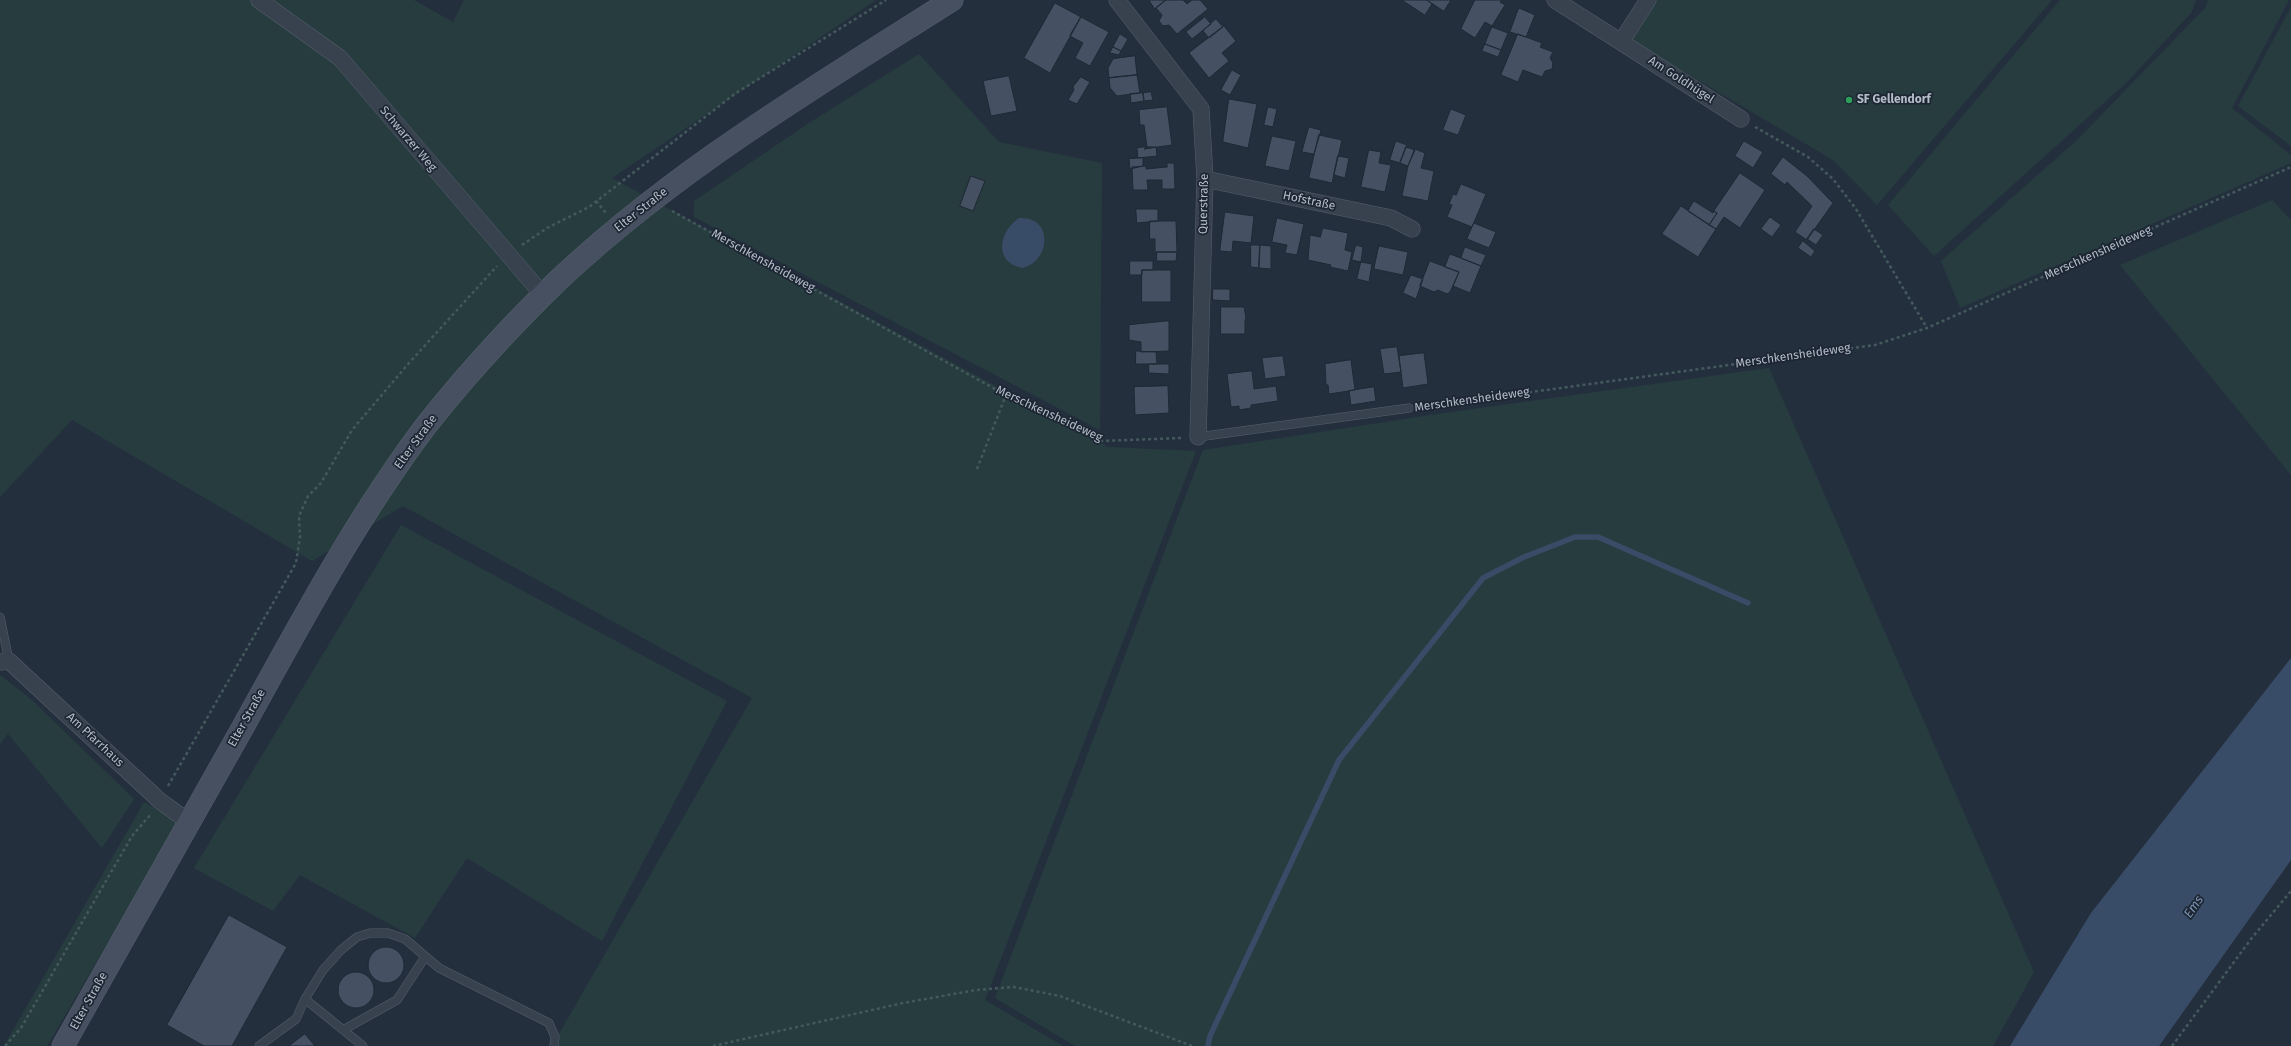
<!DOCTYPE html>
<meta charset="utf-8">
<style>
body{margin:0}
canvas{display:block;background:#242f3e}
</style>
<canvas width="2291" height="1046"></canvas>
<script>
const ctx = document.querySelector('canvas').getContext('2d');
ctx.lineJoin = 'round';
function fill(path, color) {
  ctx.fillStyle = color;
  ctx.fill(path, 'evenodd');
}
function trace(path, color, width, dash) {
  ctx.strokeStyle = color;
  ctx.lineWidth = width;
  ctx.lineCap = dash ? 'butt' : 'round';
  ctx.setLineDash(dash || []);
  ctx.stroke(path);
}
function label(font, color, halo, rows, align = 'center') {
  ctx.font = font + ' "Fira Sans",sans-serif';
  ctx.lineWidth = 3.5;
  ctx.setLineDash([]);
  ctx.textBaseline = 'middle';
  ctx.strokeStyle = halo;
  ctx.fillStyle = color;
  for (const [text, x, y, turn = 0] of rows) {
    ctx.save();
    ctx.translate(x, y);
    ctx.rotate((+turn || 0) * Math.PI / 180);
    ctx.textAlign = isNaN(turn) ? turn : align;
    if (halo) ctx.strokeText(text, 0, 0);
    ctx.fillText(text, 0, 0);
    ctx.restore();
  }
}
fill(new Path2D(`
 M0 0H414L453 22 464 0H876L612 178 1108 447 1196 451 985 1000 1063 1046H552L752 698 403 506 312 561 72 420 0 497Z
 M1657 0H2052L1877 205 1833 160 1630 40Z
 M2060 0H2196L2191 13 2126 83 1934 256 1888 205Z
 M2208 0H2289L2232 108 2291 155V163L1960 308 1941 261 2078 139 2206 7Z
 M2291 7V146L2238 106Z
 M919 54 999 142 1102 163 1100 430 694 217V201L809 123Z
 M2272 200 2291 220V475L2120 265Z
 M1769 368 2034 972 1993 1046H1075L995 998 1203 450 1437 414Z
 M401 525 727 701 602 941 467 858 415 938 300 875 273 911 194 868Z
 M0 675 33 701 134 799 102 848 8 734 0 744Z
 M144 802 179 822 47 1046H4Z`), '#263c3f');
fill(new Path2D(`
 M1019 218C1054 216 1051 262 1022 268 993 262 999 231 1019 218Z
 M2291 658V860L2159 1046H2010L2091 913Z`), '#394c67');
trace(new Path2D(`
 M1208 1046 1210 1036 1339 760 1483 578 1524 557 1575 537H1598L1748 603`), '#394c67', 5.5);
const building = new Path2D(`
 M1149 0H1166L1155 9Z
 M1166 0H1183L1187 4 1192 0H1200L1208 9 1177 34 1169 25 1163 26 1159 21 1162 15 1156 8Z
 M1402 0H1427L1432 4 1425 15Z
 M1427 0H1451L1444 11Z
 M1475 0H1502L1500 2 1505 5 1492 26 1485 22 1475 38 1461 29Z
 M1055 3 1081 17 1050 73 1024 58Z
 M1519 8 1535 15 1526 37 1510 32Z
 M1081 17 1109 32 1090 66 1075 58 1083 43 1070 36Z
 M1205 17 1211 24 1192 39 1186 32Z
 M1216 19 1223 27 1209 38 1203 31Z
 M1224 26 1236 41 1222 53 1229 61 1209 78 1189 53Z
 M1492 27 1508 33 1501 50 1485 44Z
 M1120 34 1128 39 1121 51 1113 47Z
 M1518 34 1542 43 1540 47 1553 52 1550 58 1553 63 1552 69 1545 71 1542 77 1523 70 1518 82 1501 75Z
 M1485 44 1501 50 1498 57 1482 51Z
 M1113 47 1121 51 1119 55 1110 53Z
 M1135 56 1137 75 1109 78 1108 68 1113 59Z
 M1232 70 1241 75 1230 95 1221 90Z
 M1137 75 1140 93 1117 96 1110 88 1109 78Z
 M1009 76 1017 111 991 116 983 81Z
 M1081 77 1090 82 1077 104 1068 100 1074 90 1073 87Z
 M1151 92 1153 100 1144 101 1143 93Z
 M1143 93 1144 101 1131 103 1130 94Z
 M1229 99 1257 104 1248 148 1223 142Z
 M1167 107 1172 145 1144 149 1147 147 1144 125H1140L1139 110Z
 M1268 107 1277 109 1273 127 1264 125Z
 M1451 109 1466 115 1458 135 1443 130Z
 M1309 127 1321 130 1314 154 1302 152Z
 M1319 135 1342 140 1332 183 1309 178Z
 M1272 136 1296 141 1289 171 1265 166Z
 M1396 141 1407 145 1400 163 1390 160Z
 M1744 141 1763 152 1753 168 1735 156Z
 M1143 147H1156L1157 156 1138 158 1137 148Z
 M1406 147 1415 150 1408 166 1400 163Z
 M1415 149 1425 153 1421 168 1434 171 1428 201 1402 196 1408 166Z
 M1369 150 1381 152 1379 163 1391 165 1385 192 1361 187Z
 M1338 156 1349 158 1345 178 1334 175Z
 M1783 157 1807 176 1833 203 1807 240 1795 232 1812 206 1787 182 1785 185 1771 174Z
 M1143 158V166L1130 169 1129 159Z
 M1167 163H1174L1175 189H1162V180H1147L1148 190H1133L1132 167 1146 166V169L1167 167Z
 M1740 173 1765 190 1740 228 1724 217 1716 229 1709 225 1717 213 1714 211Z
 M971 176 985 181 973 211 960 206Z
 M1461 184 1486 194 1472 227 1447 217 1452 205 1449 204 1453 194 1456 195Z
 M1694 201 1713 213 1714 211 1717 213 1709 225 1688 211Z
 M1681 206 1716 229 1698 257 1662 234Z
 M1136 209H1158V221L1137 223Z
 M1225 212 1254 216 1251 243 1233 241 1232 252 1220 251Z
 M1770 217 1781 225 1772 237 1761 229Z
 M1277 218 1304 224 1297 255 1285 253 1287 245 1272 242Z
 M1150 221H1176L1177 252H1155V239H1150Z
 M1474 223 1496 232 1489 248 1467 239Z
 M1323 228 1348 233 1345 250 1352 252 1348 271 1330 267 1331 265 1308 260 1310 235 1320 237Z
 M1814 229 1823 235 1816 245 1807 239Z
 M1803 241 1815 251 1811 257 1798 248Z
 M1251 245H1260L1259 268 1251 267Z
 M1260 245 1271 246V269L1259 268Z
 M1356 245 1363 247 1361 262 1352 260Z
 M1379 246 1408 252 1403 275 1374 269Z
 M1465 247 1486 255 1481 266 1461 258Z
 M1157 252H1177L1176 261H1157Z
 M1450 254 1481 266 1470 293 1453 286 1459 272 1445 267Z
 M1130 261H1153V270H1142V275H1130Z
 M1430 261 1459 272 1450 292 1447 294 1438 290 1434 292 1420 286Z
 M1361 262 1372 264 1369 282 1357 279Z
 M1142 270H1171V302H1142Z
 M1411 275 1423 279 1416 299 1403 293Z
 M1213 289H1230V301L1213 300Z
 M1221 307H1244L1246 318 1245 320V334H1221Z
 M1169 321V351L1141 352V342L1129 340V325Z
 M1397 347 1401 372 1384 374 1380 349Z
 M1136 351 1156 352 1157 364H1136Z
 M1424 353 1428 384 1403 388 1399 356Z
 M1283 356 1286 376 1265 379 1262 358Z
 M1351 360 1355 390 1329 394 1328 385H1326L1325 364Z
 M1149 364H1169V374L1149 373Z
 M1252 371 1254 389 1276 386 1278 401 1251 405V408L1239 410V406L1231 407 1227 374Z
 M1168 386 1169 413 1135 415 1134 387Z
 M1374 387 1376 401 1351 405 1349 391Z
 M229 915 287 947 232 1046H204L167 1025Z
 M368 965a18 18 0 1 1 36 0a18 18 0 1 1-36 0Z
 M338 990a18 18 0 1 1 36 0a18 18 0 1 1-36 0Z
 M305 1034 315 1046H289Z`);
fill(building, '#455162');
trace(building, '#1f2835', 1);
const lane = new Path2D(`
 M1198 437 1409 408
 M0 617 9 661
 M305 999 363 1046
 M343 1030 397 1000 425 957
 M259 1046 296 1019 305 999 323 970 341 950 357 937 370 933H388L405 939 439 968 549 1023 555 1037 554 1046`);
const street = new Path2D(`
 M259 0 340 58 543 295
 M1117 0 1201 109 1205 179 1198 437
 M1555 0 1621 42 1648 0
 M1621 42 1741 119
 M1205 179 1391 218 1412 229
 M0 662 9 661 160 801 189 822`);
const secondary = new Path2D(`
 M63 1046C123 940 183 834 243 727 299 626 355 520 425 427 461 381 501 337 542 296 663 177 810 90 952 0`);
trace(lane, '#565f6c', 9);
trace(street, '#565f6c', 17);
trace(secondary, '#565f6c', 23);
trace(new Path2D(`
 M1755 127 1808 157 1833 179 1856 209 1927 328
 M596 201 606 213
 M672 211 1006 395 1101 441 1181 438
 M522 245 547 228 589 207 736 93 886 0
 M1422 407 1875 345 1927 328 2291 167
 M977 469 1006 395
 M168 786 296 563 300 537 299 516 308 496 321 483 352 430 409 363 497 266
 M5 1046 21 1028 132 836 151 814
 M713 1046 903 1003 976 990 1014 987 1060 996 1192 1046
 M2172 1046 2251 939 2291 891`), '#44595c', 2.5, [3, 3]);
trace(lane, '#38414e', 8);
trace(street, '#38414e', 16);
trace(secondary, '#465061', 22);
for (const [x, y, r, color] of [
 [1849,100,4,"#2e9e5b"]
]) {
  const dot = new Path2D();
  dot.arc(x, y, r, 0, 2 * Math.PI);
  ctx.fillStyle = color;
  ctx.fill(dot);
  trace(dot, '#1d2633', 1.5);
}
label('12px', '#b4bcc9', '#1d2633', [
 ["Am Goldhügel",1681,80,33],
 ["Schwarzer Weg",408,139,50],
 ["Hofstraße",1309,201,12],
 ["Querstraße",1204,204,-89],
 ["Elter Straße",641,210,-38],
 ["Merschkensheideweg",2098,253,-24],
 ["Merschkensheideweg",763,261,29],
 ["Merschkensheideweg",1793,356,-8],
 ["Merschkensheideweg",1472,400,-8],
 ["Merschkensheideweg",1049,414,25],
 ["Elter Straße",416,442,-54],
 ["Elter Straße",247,718,-61],
 ["Am Pfarrhaus",95,740,43],
 ["Elter Straße",89,1001,-61]
]);
label('bold 12px', '#b4bcc9', '#1d2633', [
 ["SF Gellendorf",1857,100]
], 'left');
label('italic 13px', '#7c92b1', '#1d2633', [
 ["Ems",2194,907,-55]
]);
</script>
